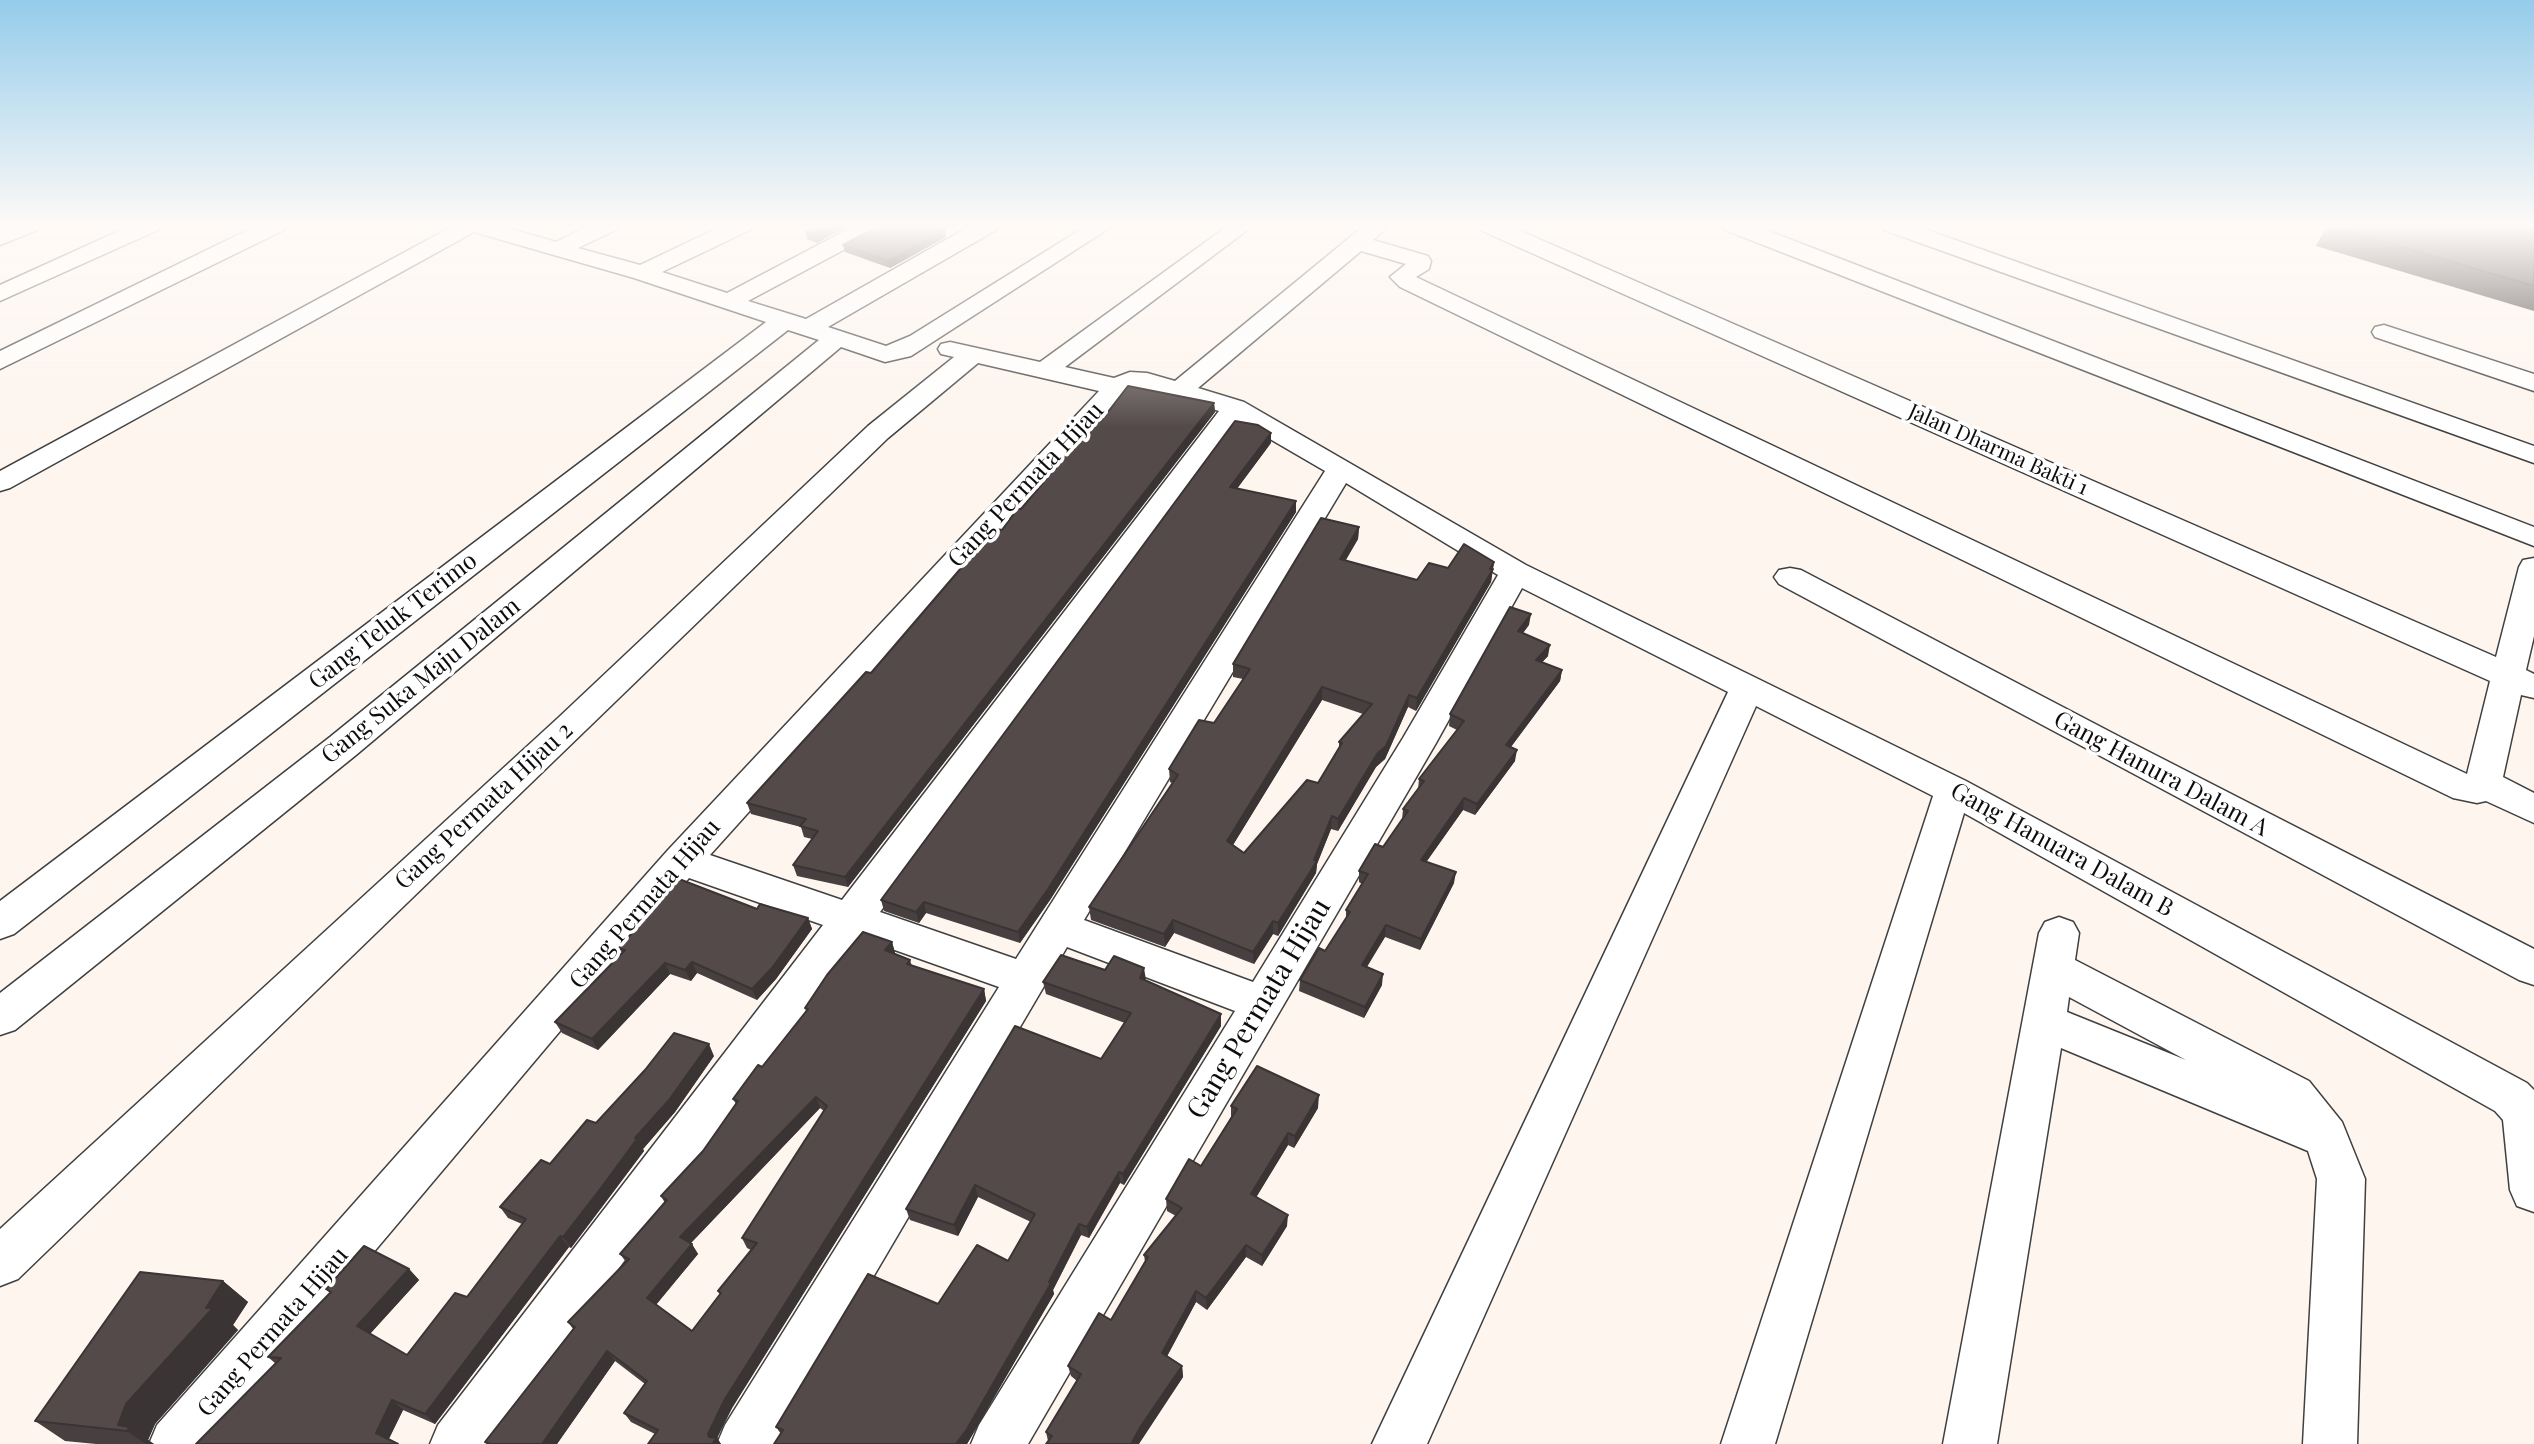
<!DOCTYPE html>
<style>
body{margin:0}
canvas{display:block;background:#fdf5ee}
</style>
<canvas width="2534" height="1444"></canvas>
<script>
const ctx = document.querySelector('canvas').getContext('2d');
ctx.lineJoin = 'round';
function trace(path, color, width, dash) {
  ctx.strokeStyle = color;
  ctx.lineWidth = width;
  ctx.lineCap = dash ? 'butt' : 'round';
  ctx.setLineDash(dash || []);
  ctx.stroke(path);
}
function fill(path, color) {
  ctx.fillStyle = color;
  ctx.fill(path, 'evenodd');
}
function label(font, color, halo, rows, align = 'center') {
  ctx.font = font + ' "Playfair Display",serif';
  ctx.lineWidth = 7;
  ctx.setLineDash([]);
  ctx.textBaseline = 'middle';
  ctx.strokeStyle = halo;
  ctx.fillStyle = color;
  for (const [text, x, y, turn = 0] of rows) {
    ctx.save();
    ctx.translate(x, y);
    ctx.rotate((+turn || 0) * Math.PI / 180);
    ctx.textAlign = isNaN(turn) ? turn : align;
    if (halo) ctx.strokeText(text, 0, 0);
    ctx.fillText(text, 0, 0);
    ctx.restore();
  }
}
const street = new Path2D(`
 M10 225H40L37 230 0 245V230Z
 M132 225H161L158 230 0 301V285Z
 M258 225H287L284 230 0 369V351Z
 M455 225H497L556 242 590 225H619L616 230 578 248 640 265 724 225H753L750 230 662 272 727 293 856 225H884L881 230 748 301 806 319 972 225H999L996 230 828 327 886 346 910 336 1088 225H1114L911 356 885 362 841 347 356 755 15 1030 0 1035V993L330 737 819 340 788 330 14 934 0 939V901L766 322 634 278 474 232 10 488 0 491V471Z
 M1229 225H1254L1065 367 1114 378 1130 372 1147 373 1175 381 1365 225H1384L1386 228 1373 240 1428 256 1431 261 1429 269 1416 277 2467 774 2490 681 1480 230 1477 225H1507L2496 657 2519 567 2523 560 2534 558V636L2526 670 2534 674V698L2521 695 2503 777 2534 793V823L2486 801 2477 803 2453 798 1400 287 1390 277 1406 264 1361 251 1198 388 1244 402 1526 565 1966 781 2527 1083 2534 1090V1212L2517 1206 2510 1190 2503 1120 2495 1111 1964 813 1775 1444H1721L1933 796 1756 706 1427 1444H1372L1728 692 1522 588 1436 743 1028 1444H971L979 1425 1235 1011 1067 947 775 1444H717L725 1425 999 987 861 938 490 1444H430L438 1425 823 925 689 878 212 1444H149L157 1425 668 850 1099 391 978 363 888 438 18 1279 0 1286V1229L558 718 868 426 954 357 941 354 938 349 941 344 950 342 1040 362ZM1134 388 1145 389 1219 411 842 900 710 855 1126 393ZM1239 421 1325 471 1016 959 880 912ZM1346 483 1498 575 1403 738 1253 982 1084 920Z
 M1722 225H1753L2534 527V546L1725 230Z
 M1881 225H1913L2534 446V463L1884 230Z
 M2384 325 2534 374V391L2375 337 2372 332 2375 327Z
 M1790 568 1801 570 2122 738 2534 949V985L2519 980 1779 584 1774 577 1779 570Z
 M2059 917 2073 922 2079 933 2075 960 2309 1081 2342 1122 2365 1179 2357 1444H2303L2317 1179 2308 1151 2061 1048 1997 1444H1943L2039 933 2045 922ZM2069 997 2186 1060 2067 1012Z`);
trace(street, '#404040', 3);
fill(street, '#fff');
fill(new Path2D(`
 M819 225 817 243 807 239 806 232Z
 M2327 225H2534V311L2316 246Z
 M945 230 946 237 890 268 845 252 843 245Z
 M1214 403 1215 412 848 887 797 876 793 865 812 839 804 837 801 827 751 814 747 803 871 673 983 547 1002 530 1101 421Z
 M1271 443 1237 488 1296 512 1050 900 1020 943 926 913 919 923 884 911 881 900Z
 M1359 527 1358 539 1345 561 1417 580 1448 568 1494 562 1491 582 1416 711 1408 707 1385 759 1376 767 1338 831 1331 829 1317 864 1316 873 1278 936 1273 934 1254 964 1174 933 1165 947 1091 920 1089 907 1172 783 1170 782 1169 769 1214 723 1243 679 1233 677V664ZM1322 700 1363 714 1339 742V749L1318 783 1244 853 1233 845Z
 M1529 625 1523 633 1548 656 1542 662 1562 670 1560 681 1511 747 1515 761 1475 815 1463 810 1426 862 1454 883 1420 950 1385 937 1366 967 1382 985 1364 1018 1299 991 1300 980 1325 951 1346 918V910L1362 884 1359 882V871L1383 847 1402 820 1403 809 1418 789 1419 779 1457 730 1449 726 1450 714Z
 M757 909 808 918 812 929 776 979 757 1000 697 973 691 981 670 974 598 1050 562 1033 555 1022 622 953 619 948Z
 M892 942 895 953 894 954 910 960 912 966 984 989 986 1001 732 1408 717 1438 721 1444H648L655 1434 631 1422 624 1413 645 1384 615 1361 557 1444H487L485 1442 573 1329 568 1322 626 1262 620 1254 665 1203 661 1196 703 1151 736 1104 733 1099 762 1067 806 1011 805 1008ZM820 1108 824 1111 742 1238 747 1248 751 1250 718 1291 720 1295 692 1331 656 1305 698 1254 691 1243Z
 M1105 970 1146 980 1221 1014V1026L1124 1185 1120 1183 1089 1238 1081 1235 1053 1290 1054 1294 967 1444H774L781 1434 776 1427 938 1304 1008 1261 1031 1222 978 1197 958 1236 910 1220 906 1209 1101 1059 1125 1023 1046 994 1043 982Z
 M714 1056 675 1112 643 1149 644 1151 608 1199 571 1248 569 1247 435 1424 403 1410 389 1439 196 1444 276 1364 268 1357 330 1293 326 1289 409 1269 419 1280 370 1334 407 1355 467 1297 522 1224 508 1218 500 1207 596 1123Z
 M1231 1106 1318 1108 1294 1148 1288 1145 1256 1197 1287 1226 1262 1266 1246 1257 1207 1310 1196 1302 1167 1356 1182 1366 1183 1377 1143 1437 1048 1441 1046 1432 1077 1381 1071 1376 1068 1366 1111 1320 1145 1262 1144 1255 1176 1216 1167 1211 1166 1199 1201 1166 1231 1117Z
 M223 1281 248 1302 233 1325 238 1330 155 1424 148 1440 154 1444H96L65 1441 35 1421Z`), '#484040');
fill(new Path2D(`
 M835 225H850L817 243 815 235Z
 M945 230 946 237 890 268 888 261Z
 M1214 403 1215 412 848 887 845 877Z
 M1271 433V443L1231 497 1230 487Z
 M1296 501V512L1050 900 1020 943 1018 932Z
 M1359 527 1358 539 1339 572 1340 559Z
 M1494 562 1491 582 1416 711 1417 698Z
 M1531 614 1529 625 1516 642 1518 631Z
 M1550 645 1548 656 1534 671 1536 660Z
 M1562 670 1560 681 1504 756 1506 745Z
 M1322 687V700L1228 853 1227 841Z
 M1409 695 1408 707 1385 759 1376 767 1338 831V819L1377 754Z
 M1517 750 1515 761 1475 815 1477 804Z
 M1464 798 1463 810 1420 871 1421 860Z
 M1332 816 1331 829 1317 864 1316 873 1278 936V923L1314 860Z
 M1456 872 1454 883 1420 950 1421 939Z
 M924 902 926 913 919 923 916 912Z
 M808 918 812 929 776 979 757 1000 752 989Z
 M1173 920 1174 933 1165 947 1164 934Z
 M1273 921V934L1254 964 1253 952Z
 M1386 925 1385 937 1361 977 1362 965Z
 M892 942 895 953 888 962 885 950Z
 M692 962 697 973 691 981 685 970Z
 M665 963 670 974 598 1050 592 1039Z
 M1144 968 1146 980 1140 978Z
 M1383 974 1382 985 1364 1018 1365 1007Z
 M984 989 986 1001 732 1408 717 1438 721 1444H712L708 1434 725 1399Z
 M1221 1014V1026L1124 1185 1123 1174Z
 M709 1044 714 1056 675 1112 643 1149 644 1151 571 1248 563 1237 635 1138Z
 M1319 1095 1318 1108 1294 1148 1295 1136Z
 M816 1097 820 1108 687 1247 680 1237Z
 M1288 1133V1145L1251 1206V1194Z
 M1119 1172 1120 1183 1089 1238 1087 1227Z
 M975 1185 978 1197 958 1236 954 1225Z
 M1288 1215 1287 1226 1262 1266V1255Z
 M1079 1224 1081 1235 1053 1290 1054 1294 970 1439 967 1444H956L1049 1282Z
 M560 1236 569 1247 435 1424 425 1414Z
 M692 1244 698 1254 653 1308 647 1298Z
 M1246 1245V1257L1207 1310 1206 1298Z
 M409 1269 419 1280 367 1337 357 1326Z
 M223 1281 248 1302 233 1325 238 1330 155 1424 148 1440 154 1444H146L118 1425 126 1404 206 1308Z
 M1196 1291V1302L1163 1364 1162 1353Z
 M607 1351 615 1361 557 1444H542Z
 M1182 1366 1183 1377 1139 1444H1131L1141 1426Z
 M392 1400 403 1410 387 1442 376 1433Z`), '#3b3434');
const building = new Path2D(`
 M819 225H835L815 235 806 232Z
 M881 225H930L945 230 888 261 843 245Z
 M2327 225H2534V286Z
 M1128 386 1214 403 845 877 793 865 818 831 800 826 806 819 747 803 866 672 871 673 980 546 983 547 997 529 1002 530 1018 508 1021 509 1067 454H1070L1096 420 1101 421Z
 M1235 421 1258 425 1271 433 1230 487 1296 501 1048 889 1018 932 924 902 916 912 881 900Z
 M1321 518 1359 527 1340 559 1417 580 1429 563 1448 568 1464 544 1494 562 1490 569H1493L1417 698 1409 695 1386 746 1377 754 1338 819 1332 816 1314 860 1317 861 1278 923 1273 921 1253 952 1173 920 1164 934 1089 907 1178 775 1169 769 1199 720 1214 723 1250 669 1233 664ZM1322 687 1372 704 1339 742 1342 743 1318 783 1307 780 1244 853 1227 841Z
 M1510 607 1531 614 1518 631 1550 645 1536 660 1562 670 1506 745 1517 750 1477 804 1464 798 1421 860 1456 872 1421 939 1386 925 1362 965 1383 974 1365 1007 1300 980 1319 948 1325 951 1350 912 1346 910 1368 874 1359 871 1375 844 1383 847 1408 811 1403 809 1424 781 1419 779 1464 721 1450 714Z
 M679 879 757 909 760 904 808 918 772 968 752 989 692 962 685 970 665 963 592 1039 555 1022 625 950 619 948Z
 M863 932 892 942 885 950 910 960 907 964 984 989 725 1399 708 1434 709 1437 717 1438 712 1444H648L658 1430 624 1413 647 1381 607 1351 542 1444H490L485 1442 575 1327 568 1322 629 1259 620 1254 667 1200 661 1196 703 1151 738 1101 733 1099 758 1065 762 1067 808 1009 805 1008 827 975ZM816 1097 827 1106 742 1238 757 1243 718 1291 721 1293 692 1331 647 1298 692 1244 680 1237Z
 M1061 955 1105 970 1114 956 1144 968 1140 978 1221 1014 1123 1174 1119 1172 1087 1227 1079 1224 1049 1282 1051 1283 967 1429 956 1444H774L783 1430 776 1427 868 1274 938 1304 977 1245 1008 1261 1035 1214 975 1185 954 1225 906 1209 1015 1026 1101 1059 1131 1013 1043 982Z
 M674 1033 709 1044 669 1100 635 1138 637 1139 601 1188 563 1237 560 1236 425 1414 392 1400 376 1433 398 1444H196L281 1358 268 1357 331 1292 326 1289 364 1246 409 1269 357 1326 407 1355 455 1293 467 1297 526 1219 500 1207 541 1160 550 1164 587 1120 596 1123 645 1070Z
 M1257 1066 1319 1095 1295 1136 1288 1133 1251 1194 1288 1215 1262 1255 1246 1245 1206 1298 1196 1291 1162 1353 1182 1366 1141 1426 1131 1444H1046L1052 1436 1046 1432 1081 1374 1068 1366 1099 1313 1111 1320 1148 1257 1144 1255 1182 1208 1166 1199 1189 1159 1201 1166 1237 1109 1231 1106Z
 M140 1272 223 1281 206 1308H213L126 1404 118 1425 129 1427 127 1431 35 1421Z`);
fill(building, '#544a4a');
trace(building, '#3b3434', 2);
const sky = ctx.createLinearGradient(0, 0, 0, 427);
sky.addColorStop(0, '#94cceb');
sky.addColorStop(0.53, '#fefaf7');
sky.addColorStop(1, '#fefaf700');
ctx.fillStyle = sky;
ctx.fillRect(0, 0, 2534, 427);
label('21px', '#0d0d0d', '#fff', [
 ["Jalan Dharma Bakti 1",1998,450,24]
]);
label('24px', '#0d0d0d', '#fff', [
 ["Gang Permata Hijau",1026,485,-47],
 ["Gang Teluk Terimo",393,621,-38],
 ["Gang Suka Maju Dalam",421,681,-39],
 ["Gang Hanura Dalam A",2161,774,28],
 ["Gang Permata Hijau 2",484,806,-43],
 ["Gang Hanuara Dalam B",2062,850,29],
 ["Gang Permata Hijau",645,904,-49],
 ["Gang Permata Hijau",273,1332,-49]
]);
label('28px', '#0d0d0d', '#fff', [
 ["Gang Permata Hijau",1259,1009,-59]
]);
</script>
